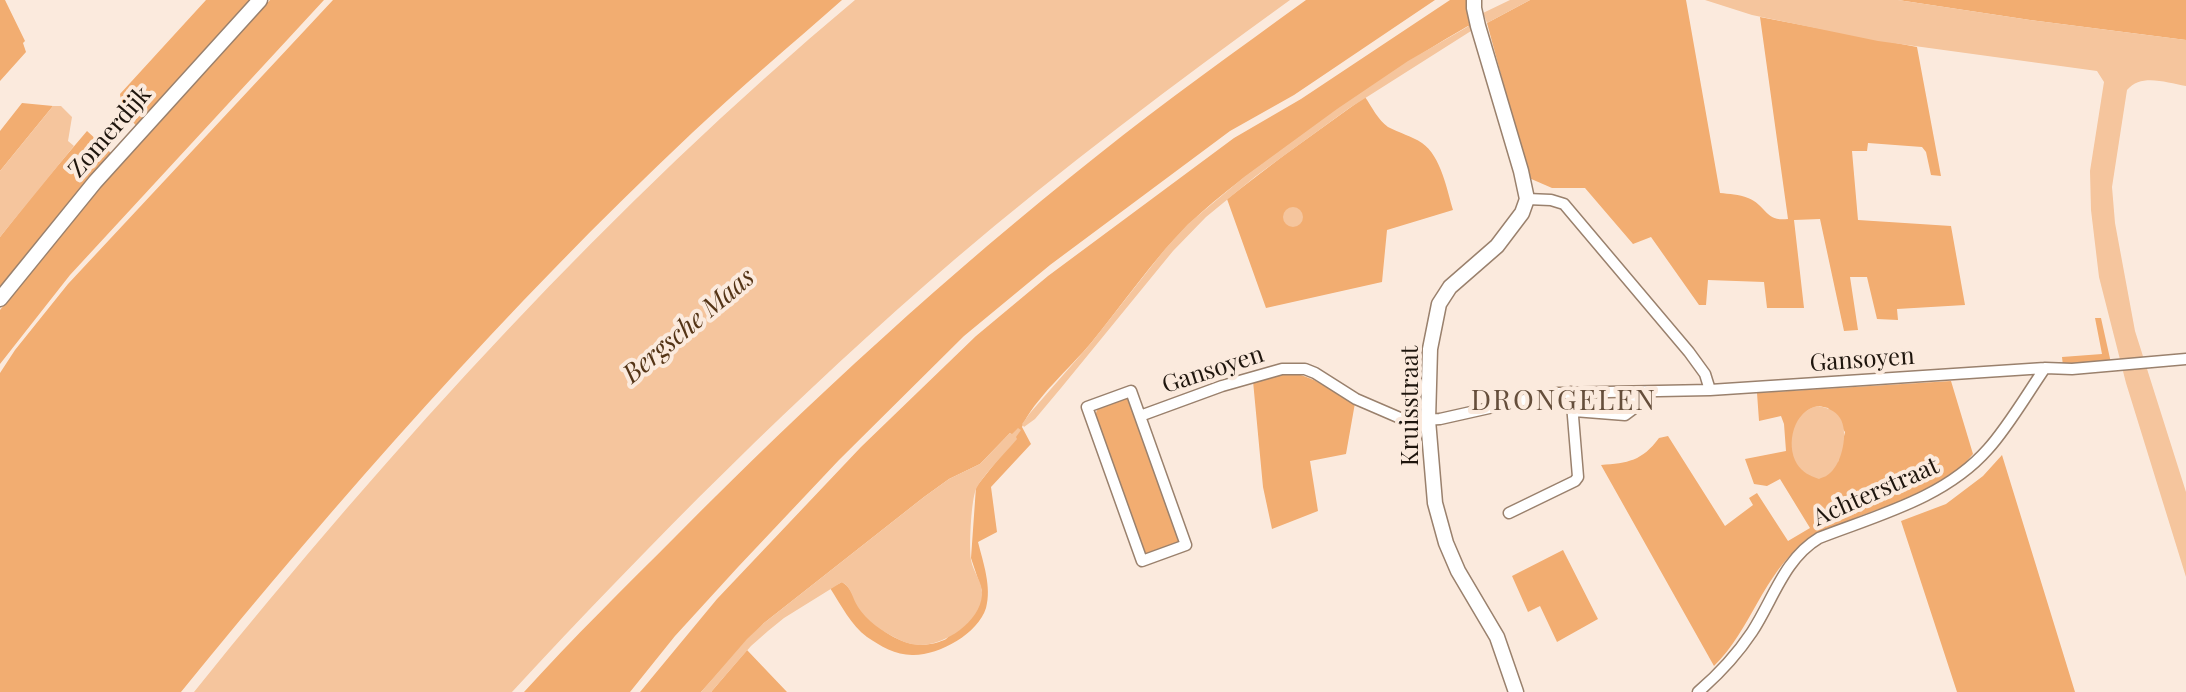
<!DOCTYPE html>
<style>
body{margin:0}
canvas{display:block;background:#fbeadd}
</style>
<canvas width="2186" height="692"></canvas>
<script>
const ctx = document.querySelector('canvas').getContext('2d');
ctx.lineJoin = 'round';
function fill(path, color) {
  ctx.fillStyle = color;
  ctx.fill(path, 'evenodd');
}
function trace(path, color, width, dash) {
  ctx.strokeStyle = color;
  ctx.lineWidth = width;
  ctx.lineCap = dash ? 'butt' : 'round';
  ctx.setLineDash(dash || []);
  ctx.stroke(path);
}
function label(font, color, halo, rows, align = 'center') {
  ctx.font = font + ' "Playfair Display",serif';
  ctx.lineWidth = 8;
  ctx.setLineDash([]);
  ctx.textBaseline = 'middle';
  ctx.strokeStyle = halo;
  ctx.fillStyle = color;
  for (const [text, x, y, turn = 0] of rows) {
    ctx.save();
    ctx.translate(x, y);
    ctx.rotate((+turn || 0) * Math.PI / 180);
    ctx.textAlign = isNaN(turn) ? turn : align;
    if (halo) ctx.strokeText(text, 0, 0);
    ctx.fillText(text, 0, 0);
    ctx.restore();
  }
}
fill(new Path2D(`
 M0 0H5L25 41 23 43 26 52 0 81Z
 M206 0H255L137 127 122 108 120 94Z
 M270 0H324L70 275 0 364V310L107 177Z
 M333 0H842C792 44 741 87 692 133 508 306 340 497 181 692H0V373L15 350 68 284Z
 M1306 0H1435L1294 95 1230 131 1050 265 964 336 839 460 738 567 675 636 630 692H524C573 638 625 587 676 536 810 401 949 273 1098 155 1165 101 1236 51 1306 0Z
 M1450 0H1469L1476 25 1470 29 1468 26C1408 60 1352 99 1296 140 1259 167 1220 193 1187 226 1151 262 1123 304 1091 343 1071 367 1033 400 1022 427L1031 444 991 487 997 532 978 542C983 562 992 587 986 608 978 634 938 656 912 655 896 655 880 646 867 637 851 625 841 605 830 588L842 582C854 589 854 603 863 612 883 633 908 652 939 642 944 640 946 640 949 636 962 624 972 605 982 591L971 558 976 487 1015 438 1010 433 980 464 949 479 924 497 764 623 701 692H640L717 599 861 447 976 336 1048 276 1234 138 1301 99Z
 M1530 0H1686L1720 193C1729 194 1739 194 1748 198 1766 205 1765 222 1788 219L1760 17 1917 47 1941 176 1931 175 1926 152 1922 147 1868 143 1867 151H1852L1858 220 1951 226 1965 305 1897 309 1898 320 1877 319 1867 277H1850L1858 330 1844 331 1820 219 1794 220 1804 308H1767L1764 282 1708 280 1706 305H1699L1651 237 1633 244 1585 188H1552L1529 178 1487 23Z
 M1898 0H2186V40L2030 20Z
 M1365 97C1372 107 1378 120 1388 127 1399 133 1412 136 1422 143 1441 156 1447 190 1453 210L1387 230 1382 282 1266 308 1227 199 1283 156Z
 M22 103 53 106 0 171V131Z
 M87 131 112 154 0 294V237L37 190Z
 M2095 318H2101L2111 363 2063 366 2062 357 2102 354Z
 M1287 373C1314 374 1332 393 1355 403L1346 454 1310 461 1318 511 1272 529 1263 487 1253 381Z
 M1951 381 1973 454C1968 460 1962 466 1956 472 1932 493 1885 506 1855 518 1838 525 1820 530 1805 542 1763 574 1751 630 1714 666L1601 465C1628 463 1642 461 1659 438L1668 436 1725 526 1753 505 1749 498 1757 493 1788 541 1810 528 1780 479 1767 486 1754 484 1745 459 1786 451 1784 424 1781 416 1759 421 1757 393ZM1819 406 1828 408 1845 432 1838 462 1793 452C1792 433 1797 410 1819 406Z
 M1126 398H1129L1180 540 1178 543 1147 554 1142 550 1095 416 1098 407Z
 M2002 455 2075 692H1957L1901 521 1946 504 1983 476Z
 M1563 550 1598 619 1557 642 1540 606 1528 612 1512 576Z
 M747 650 787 692H711Z`), '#f2ad71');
fill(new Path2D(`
 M855 0H1290C1175 83 1062 168 954 260 798 394 652 541 512 692H194C394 444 610 205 855 0Z
 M1510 0H1530L1487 23 1483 13Z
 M1705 0H1898L2030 20 2186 40V86C2166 83 2142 73 2127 90L2112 187 2115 223 2135 331 2186 492V577L2126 383 2099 277 2091 210 2090 171 2104 82 2097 71 1878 41 1752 15Z
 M1469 26 1471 31 1348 109 1256 176 1206 217 1173 251 1061 388 1035 419 1024 427 1022 424 1030 413 1091 343 1165 249 1188 224 1244 177 1337 109 1408 61Z
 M53 106H61L72 117 68 141 74 146 0 237V171Z
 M1283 217a10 10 0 1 1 20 0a10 10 0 1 1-20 0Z
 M1818 406C1827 408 1835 410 1840 418 1849 432 1842 463 1830 473 1826 477 1823 477 1819 479 1810 476 1802 472 1797 464 1785 444 1794 410 1818 406Z
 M1018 428 1021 430 1016 437 1017 439C1008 450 978 480 975 492 971 506 969 545 971 560 973 572 983 582 982 595 980 622 945 645 920 645 911 645 903 642 896 638 883 632 866 620 858 607 852 598 852 588 842 582L784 618 768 631 751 646 711 692H701L747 639 764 623 924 497 949 479 980 464 1010 433 1012 434Z`), '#f5c59d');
const street = new Path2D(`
 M1527 199 1551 200 1564 204 1689 352 1705 374 1710 390
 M1131 391 1186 545 1142 561 1087 407Z
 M1574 411 1625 415 1633 409V393
 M1140 416 1222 386 1282 369H1305L1315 373 1356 399 1407 421 1440 419 1556 393 1710 390 2045 368 2072 369 2186 359
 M1509 513 1575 481 1578 477 1571 392
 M1698 692C1719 674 1736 656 1752 632 1773 600 1784 559 1819 538 1878 515 1945 498 1988 449 2008 427 2027 394 2045 368`);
const secondary = new Path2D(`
 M1474 0V8L1478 26 1521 171 1527 199 1522 213 1497 246 1450 287 1439 304 1430 349 1428 420 1435 503 1446 543 1458 571 1497 637 1516 692
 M0 299 95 182 260 0`);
trace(street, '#9a816d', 13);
trace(secondary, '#9a816d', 17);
trace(street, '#fff', 10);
trace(secondary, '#fff', 14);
label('24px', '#1e150d', '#fbeadd', [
 ["Zomerdijk",110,132,-49],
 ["Gansoyen",1862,360,-4],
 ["Gansoyen",1213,370,-18],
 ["Kruisstraat",1411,406,-90],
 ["Achterstraat",1876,492,-24]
]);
label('italic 26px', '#543416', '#fbeadd', [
 ["Bergsche Maas",689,326,-40]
]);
ctx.letterSpacing = '2px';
label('28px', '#654e3b', '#fbeadd', [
 ["DRONGELEN",1564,401]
]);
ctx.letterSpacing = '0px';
</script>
